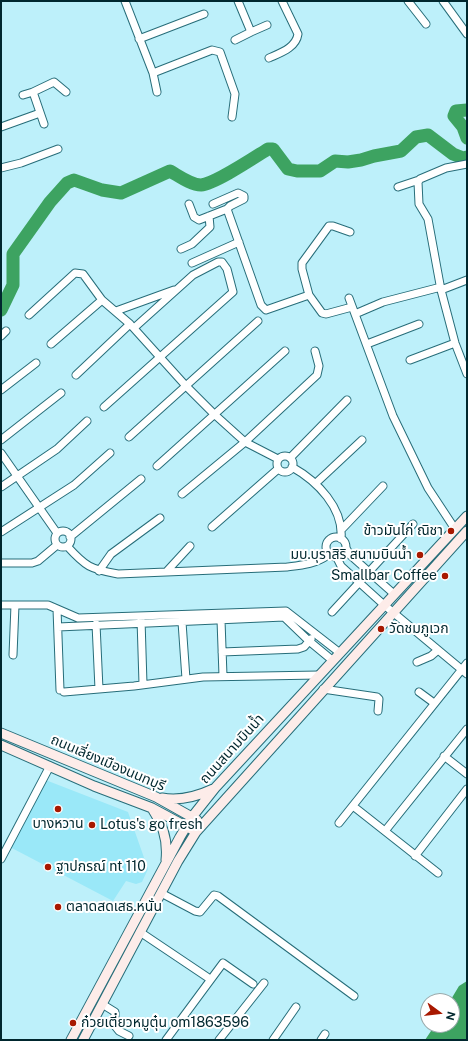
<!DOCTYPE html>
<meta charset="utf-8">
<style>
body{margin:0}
#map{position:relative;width:468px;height:1041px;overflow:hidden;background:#bdf0fa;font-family:"Public Sans",sans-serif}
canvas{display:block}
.frame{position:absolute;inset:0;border:2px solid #00272e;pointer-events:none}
.north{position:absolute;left:420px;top:993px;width:40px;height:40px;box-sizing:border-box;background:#fff;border:1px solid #99a9ab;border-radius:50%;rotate:105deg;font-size:11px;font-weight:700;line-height:16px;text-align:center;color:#00272e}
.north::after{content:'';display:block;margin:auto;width:14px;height:18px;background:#a81800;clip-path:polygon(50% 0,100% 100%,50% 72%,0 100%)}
</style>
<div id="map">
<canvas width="468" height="1041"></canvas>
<div class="frame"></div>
<div class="north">N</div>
</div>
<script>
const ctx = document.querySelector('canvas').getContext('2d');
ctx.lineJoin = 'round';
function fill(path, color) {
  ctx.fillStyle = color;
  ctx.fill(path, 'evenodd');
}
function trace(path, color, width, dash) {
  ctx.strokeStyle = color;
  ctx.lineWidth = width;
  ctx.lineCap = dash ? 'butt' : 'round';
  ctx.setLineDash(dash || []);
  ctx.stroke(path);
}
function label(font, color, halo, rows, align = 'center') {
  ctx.font = font + ' "Public Sans","Noto Sans Thai",sans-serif';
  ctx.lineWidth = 4;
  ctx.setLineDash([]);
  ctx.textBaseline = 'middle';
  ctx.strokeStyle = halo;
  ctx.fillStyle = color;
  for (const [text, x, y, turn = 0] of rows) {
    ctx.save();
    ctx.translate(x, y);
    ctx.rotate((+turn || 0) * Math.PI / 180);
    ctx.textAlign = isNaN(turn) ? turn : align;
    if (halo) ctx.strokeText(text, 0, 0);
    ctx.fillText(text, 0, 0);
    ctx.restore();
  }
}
fill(new Path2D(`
 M43 779 128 812 148 869 142 882 136 884 126 881 113 901 8 846Z`), '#9ae8f8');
fill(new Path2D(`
 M467 981V1040H425L435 1025H452V1001H450L459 986Z`), '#3da361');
trace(new Path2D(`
 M467 110 456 111 454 116 463 127 467 138
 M1 310 13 285V254L50 202 67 183 74 180 102 190 121 193 170 171C179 176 191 185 201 185 215 184 255 157 268 149H273L288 169 297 171H320L335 161 348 162 361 160 374 156 401 151 416 137 428 135 453 154 463 158 467 157`), '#3da361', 13);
const minor = new Path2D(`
 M125 1 153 73 157 92
 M238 1 251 32 267 25
 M408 1 426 24
 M443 1 467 34
 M139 39 204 14
 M235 40 251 32
 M269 58C280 53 296 48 298 34L282 1
 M153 73 212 50 220 52 235 94 232 117
 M33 92 54 82 66 92
 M23 95 33 92 44 124
 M1 127 40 113
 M467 164 446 168 420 179 418 182 419 204 428 219 441 290 455 343 467 374
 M1 168 21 163 58 149
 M398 187 419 180
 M189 204 194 217 199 220 227 209
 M213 204 238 193 244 196V199L230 206 227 209 261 305 266 310 309 295 322 313 326 314 352 307
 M181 249 192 244 210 227 209 216
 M192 263 239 242
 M441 290 467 280
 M309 295 302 269V263L329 226H333L350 232
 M349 298 393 416 428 488 455 529
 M116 311 174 290
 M355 314 383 302 441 287
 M29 315 75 273 83 274 102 300 130 324 186 386 214 414 245 442 278 459
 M1 336 6 331
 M51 344 102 300
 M367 344 419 324
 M410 360 455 343
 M76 375 130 324
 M1 390 36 363
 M104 407 233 292 227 269 222 262H218L193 275 134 328
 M129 437 258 321
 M1 440 61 393
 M1 453 57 533
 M277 464a8 8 0 1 1 16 0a8 8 0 1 1-16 0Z
 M290 458 347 400
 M157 466 285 351
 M292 467C317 481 344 508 341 539
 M316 483 362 440
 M1 487 57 449 87 421
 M182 494 245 442 317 375 319 366 315 351
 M212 527 278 469
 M342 529 383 486
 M55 539a8 8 0 1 1 16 0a8 8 0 1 1-16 0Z
 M1 532 74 485 110 453
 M326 547a10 10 0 1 1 20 0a10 10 0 1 1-20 0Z
 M70 537 141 479
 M67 546C86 567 90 569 118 574L287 567C303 565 315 564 328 555
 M346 548 350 555 394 594
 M337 558 341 566 383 604 467 674
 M1 563H32L38 561 57 545
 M99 571 111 554 160 518
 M167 571 190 546
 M1 605H48L78 618 286 611 340 653
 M57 609 60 690
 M332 612 413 524
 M141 619 143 684
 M221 620 223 676
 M182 622 186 679
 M96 624 99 689
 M58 627 284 617 309 641 332 660
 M222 652 298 649 304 647 311 639
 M13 655 15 605
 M417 662 431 656 438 650
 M323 689 377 697 379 699 378 711
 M64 692 134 686 203 677 319 675
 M419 692 434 703
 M444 756 467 774
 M353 806 438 873
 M339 823 467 663
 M385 831 467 729
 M415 856 467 789
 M1 859 50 766
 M161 893 195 911 200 912 214 895 218 896 354 996
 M140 932 210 979
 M102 1004 115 1012V1026L119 1031 129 1036
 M166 1040 223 963 253 984
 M219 1040 264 983
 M273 1040 296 1007
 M321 1040 325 1034`);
const secondary = new Path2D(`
 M1 733 156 797 197 820
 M1 745 94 786 152 808 191 829
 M162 798C180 801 196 797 213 789
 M153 810C164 826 168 841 166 860
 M71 1040 180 837 192 817 215 788 467 516
 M83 1040 178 861 196 832 467 531`);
trace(minor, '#276d79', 9);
trace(secondary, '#276d79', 11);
trace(minor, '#fff', 7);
trace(secondary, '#fdece9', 9);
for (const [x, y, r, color] of [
 [451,531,4,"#a81800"],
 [420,555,4,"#a81800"],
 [445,576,4,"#a81800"],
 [381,629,4,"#a81800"],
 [58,809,4,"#a81800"],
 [92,825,4,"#a81800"],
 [48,867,4,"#a81800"],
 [58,907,4,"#a81800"],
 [73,1023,4,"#a81800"]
]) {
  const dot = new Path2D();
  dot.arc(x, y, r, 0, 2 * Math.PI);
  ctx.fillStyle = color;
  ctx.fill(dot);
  trace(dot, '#fff', 1.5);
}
label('14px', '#00272e', '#fff', [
 ["ข้าวมันไก่ ณิชา",443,531,"right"],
 ["มบ.บุราสิริ สนามบินน้ำ",412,555,"right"],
 ["Smallbar Coffee",437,576,"right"],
 ["วัดชมภูเวก",389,629],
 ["บางหวาน",58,824,"center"],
 ["Lotus's go fresh",100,825],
 ["ฐาปกรณ์ nt 110",56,867],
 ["ตลาดสดเสธ.หนั่น",66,907],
 ["ก๋วยเตี๋ยวหมูตุ๋น om1863596",81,1023]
], 'left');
label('14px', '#00272e', '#fff', [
 ["ถนนสนามบินน้ำ",232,749,-48],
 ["ถนนเลี่ยงเมืองนนทบุรี",108,763,23]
]);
</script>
